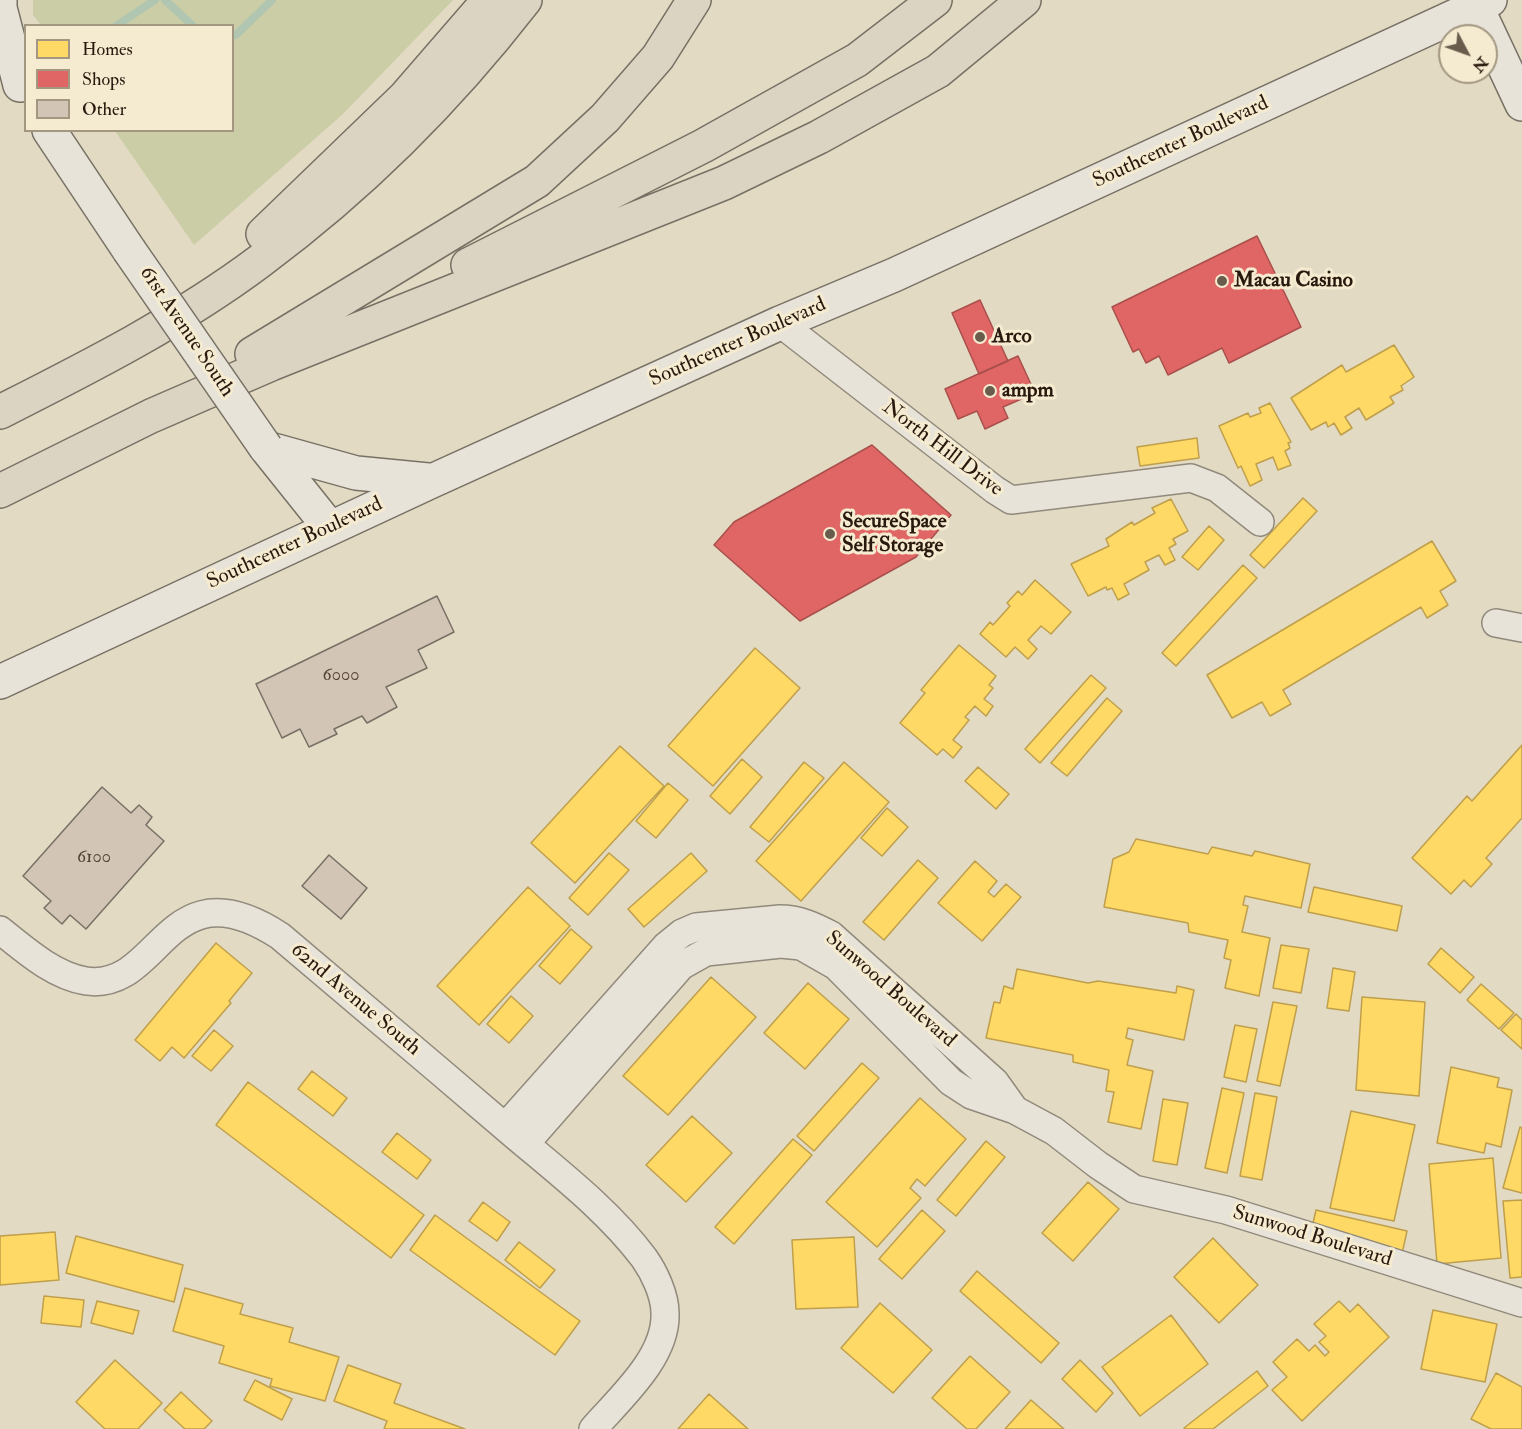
<!DOCTYPE html>
<style>
body{margin:0}
#map{position:relative;width:1522px;height:1429px;overflow:hidden;background:#e2dac3;font-family:"IM FELL Double Pica",serif}
canvas{display:block}
.legend{position:absolute;left:24px;top:24px;width:210px;height:108px;box-sizing:border-box;background:#f5ebd0;border:2px solid #a39782;margin:0;padding:8px 10px;list-style:none;font-size:18px;color:#29180d}
.legend li{display:flex;align-items:center;gap:12px;height:30px}
.legend b{width:30px;border:2px solid #a39782}
.north{position:absolute;left:1438px;top:24px;width:60px;height:60px;box-sizing:border-box;background:#f5ebd0;border:2px solid #a39782;border-radius:50%;rotate:131deg;font-size:16px;font-weight:700;line-height:24px;text-align:center;color:#29180d}
.north::after{content:'';display:block;margin:auto;width:21px;height:27px;background:#6a5c4d;clip-path:polygon(50% 0,100% 100%,50% 72%,0 100%)}
</style>
<div id="map">
<canvas width="1522" height="1429"></canvas>
<ul class="legend">
<li><b style="height:16px;background:#ffd966"></b>Homes</li>
<li><b style="height:16px;background:#e06666"></b>Shops</li>
<li><b style="height:16px;background:#d3c5b6"></b>Other</li>
</ul>
<div class="north">N</div>
</div>
<script>
const ctx = document.querySelector('canvas').getContext('2d');
ctx.lineJoin = 'round';
function fill(path, color) {
  ctx.fillStyle = color;
  ctx.fill(path, 'evenodd');
}
function trace(path, color, width, dash) {
  ctx.strokeStyle = color;
  ctx.lineWidth = width;
  ctx.lineCap = dash ? 'butt' : 'round';
  ctx.setLineDash(dash || []);
  ctx.stroke(path);
}
function label(font, color, halo, rows, align = 'center') {
  ctx.font = font + ' "IM FELL Double Pica",serif';
  ctx.lineWidth = 6;
  ctx.setLineDash([]);
  ctx.textBaseline = 'middle';
  ctx.strokeStyle = halo;
  ctx.fillStyle = color;
  for (const [text, x, y, turn = 0] of rows) {
    ctx.save();
    ctx.translate(x, y);
    ctx.rotate((+turn || 0) * Math.PI / 180);
    ctx.textAlign = isNaN(turn) ? turn : align;
    if (halo) ctx.strokeText(text, 0, 0);
    ctx.fillText(text, 0, 0);
    ctx.restore();
  }
}
fill(new Path2D(`
 M33 0H453L343 114 194 245 115 131 232 130V26L41 25 33 15Z`), '#cbcda6');
const homes = new Path2D(`
 M1394 345 1414 377 1401 386 1403 390 1390 397 1394 403 1366 420 1359 408 1345 417 1352 428 1341 435 1334 423 1328 427 1326 422 1311 430 1291 398 1342 365 1346 372Z
 M1270 403 1291 442 1288 443 1290 448 1285 451 1291 465 1278 470 1273 457 1256 464 1262 480 1250 486 1241 466 1238 468 1219 426 1248 413 1250 417 1261 413 1259 408Z
 M1197 438 1199 458 1140 466 1137 447Z
 M1303 498 1317 511 1264 568 1250 555Z
 M1171 499 1188 531 1173 539 1176 544 1169 548 1175 560 1165 565 1159 555 1145 562 1149 570 1124 584 1129 594 1118 600 1112 588 1107 590 1106 587 1088 596 1071 564 1109 546 1106 539 1132 522 1134 525 1155 513 1152 508Z
 M1209 526 1224 540 1198 570 1182 557Z
 M1432 541 1456 581 1440 591 1448 605 1427 618 1421 607 1283 690 1291 704 1270 716 1262 702 1232 718 1207 675Z
 M1243 565 1257 578 1176 666 1162 653Z
 M1035 580 1071 612 1051 634 1041 626 1028 640 1037 649 1028 659 1015 647 1006 657 980 634 990 622 993 625 1010 606 1007 603 1018 591 1022 595Z
 M959 645 996 676 989 685 993 688 984 699 993 706 986 716 975 706 965 717 969 720 953 740 962 747 953 758 943 749 937 755 900 723 925 693 921 690Z
 M755 648 800 688 713 786 668 746Z
 M1091 675 1106 688 1040 763 1025 749Z
 M1107 698 1122 711 1067 776 1051 763Z
 M1522 745V818L1486 858 1492 864 1471 887 1464 880 1451 894 1412 858 1467 796 1472 801Z
 M620 746 664 786 575 883 531 843Z
 M742 759 762 777 730 814 710 796Z
 M804 762 824 778 769 842 750 827Z
 M844 762 889 802 801 901 756 861Z
 M978 767 1009 794 996 809 965 781Z
 M668 783 688 800 656 838 636 821Z
 M887 808 908 827 882 856 861 838Z
 M1136 839 1208 854 1212 847 1252 856 1255 851 1310 864 1301 908 1245 896 1243 905 1248 906 1242 932 1270 938 1259 996 1225 988 1231 960 1224 958 1228 940 1189 932 1188 923 1104 907 1113 859 1129 852Z
 M609 853 629 870 588 915 569 898Z
 M691 853 707 871 644 927 628 909Z
 M918 860 938 878 884 940 863 922Z
 M975 861 997 881 988 892 994 897 1006 884 1021 897 982 941 938 903Z
 M528 887 570 926 479 1025 437 986Z
 M1314 887 1402 906 1397 931 1308 912Z
 M571 929 592 947 560 984 539 966Z
 M216 943 252 973 229 1001 231 1003 184 1058 172 1047 160 1061 135 1040Z
 M1281 945 1309 949 1301 993 1273 988Z
 M1441 948 1474 977 1460 993 1428 964Z
 M1333 968 1355 972 1349 1011 1327 1008Z
 M1017 969 1088 983 1098 981 1176 993 1177 986 1194 990 1184 1040 1128 1028 1126 1038 1133 1040 1127 1065 1153 1071 1141 1129 1108 1122 1114 1092 1106 1091 1109 1070 1073 1062V1055L986 1038 994 1002 1000 1003 1004 986 1013 989Z
 M711 977 756 1017 668 1115 623 1076Z
 M808 983 849 1019 805 1069 764 1033Z
 M1481 984 1514 1013 1499 1029 1467 1000Z
 M511 996 533 1016 509 1043 487 1024Z
 M1362 997 1425 1002 1419 1096 1356 1090Z
 M1273 1002 1297 1006 1280 1086 1257 1081Z
 M1516 1014 1522 1020V1049L1501 1030Z
 M1235 1025 1257 1029 1246 1082 1224 1077Z
 M214 1030 233 1046 211 1071 192 1056Z
 M862 1063 879 1078 814 1151 797 1136Z
 M1451 1067 1499 1078 1497 1087 1512 1090 1501 1147 1486 1143 1484 1153 1437 1143Z
 M312 1071 347 1098 333 1116 298 1089Z
 M248 1082 424 1215 391 1258 216 1125Z
 M1222 1088 1244 1093 1227 1173 1205 1168Z
 M1255 1093 1277 1097 1262 1180 1240 1176Z
 M920 1098 966 1139 925 1186 917 1179 910 1188 921 1198 877 1247 826 1202Z
 M1163 1099 1188 1103 1177 1165 1153 1161Z
 M1351 1111 1415 1125 1394 1221 1330 1208Z
 M692 1116 732 1153 686 1202 646 1165Z
 M1520 1127 1522 1128V1193L1503 1188Z
 M397 1133 431 1160 417 1179 382 1152Z
 M793 1139 812 1155 734 1244 715 1227Z
 M986 1141 1005 1157 956 1216 937 1200Z
 M1493 1158 1501 1258 1437 1264 1429 1164Z
 M1088 1182 1119 1209 1073 1261 1042 1233Z
 M1522 1200V1277L1510 1278 1503 1201Z
 M483 1202 510 1222 497 1241 469 1221Z
 M922 1210 945 1231 902 1279 879 1259Z
 M1316 1210 1407 1231 1402 1254 1311 1232Z
 M435 1215 580 1321 555 1355 410 1250Z
 M55 1232 59 1280 0 1285V1236Z
 M76 1236 183 1265 174 1302 66 1273Z
 M854 1237 858 1307 796 1309 792 1240Z
 M1213 1238 1258 1285 1219 1323 1174 1277Z
 M519 1242 555 1270 540 1288 505 1260Z
 M977 1271 1059 1343 1041 1363 960 1291Z
 M185 1288 243 1304 240 1314 293 1328 289 1342 339 1357 325 1401 270 1386 272 1379 219 1363 224 1346 173 1331Z
 M44 1296 84 1300 81 1327 41 1323Z
 M97 1301 139 1311 133 1334 91 1323Z
 M1339 1301 1350 1312 1358 1304 1389 1337 1302 1421 1272 1390 1287 1377 1273 1362 1297 1339 1309 1351 1315 1345 1325 1356 1329 1352 1319 1342 1326 1336 1314 1324Z
 M880 1303 932 1350 893 1393 841 1348Z
 M1433 1310 1497 1324 1485 1382 1421 1369Z
 M1171 1315 1208 1364 1140 1416 1102 1367Z
 M970 1356 1010 1392 976 1429H967L932 1398Z
 M115 1360 162 1403 138 1429H105L76 1402Z
 M1080 1360 1113 1393 1096 1412 1062 1379Z
 M348 1365 401 1384 394 1403 465 1429H384L387 1421 334 1401Z
 M1257 1371 1268 1386 1213 1429H1185L1184 1428Z
 M1496 1373 1522 1387V1429H1491L1471 1419Z
 M255 1380 292 1399 282 1420 244 1400Z
 M181 1392 212 1421 204 1429H185L164 1410Z
 M709 1394 748 1429H678Z
 M1031 1400 1064 1429H1005Z`);
fill(homes, '#ffd966');
trace(homes, '#bf9f4b', 1.5);
const shops = new Path2D(`
 M1257 236 1301 327 1229 363 1222 348 1168 375 1159 356 1146 363 1139 349 1133 352 1112 307Z
 M980 300 1008 361 979 374 952 313Z
 M1018 356 1035 393 1003 407 1008 418 985 429 977 411 958 419 945 389Z
 M872 445 951 515 916 557 800 621 714 545 734 522Z`);
fill(shops, '#e06666');
trace(shops, '#a94f4b', 1.5);
trace(new Path2D(`
 M165 0 193 26
 M116 26 155 0
 M232 34 236 35 272 0`), '#b0c6b1', 8);
const building = new Path2D(`
 M437 596 454 632 418 650 427 668 386 687 397 707 367 723 362 716 334 729 337 734 309 747 300 729 282 738 256 684Z
 M102 787 131 813 139 805 152 817 146 825 164 841 86 929 70 915 62 924 44 908 51 901 23 876Z
 M329 855 367 888 341 919 302 886Z`);
fill(building, '#d3c5b6');
trace(building, '#777064', 1.5);
const street = new Path2D(`
 M780 323 995 490 1011 500 1191 478 1217 488 1260 522
 M1496 623 1522 628
 M0 930C25 950 54 976 86 981 162 992 165 861 280 936 358 1002 435 1067 512 1133 558 1172 608 1210 644 1258 654 1272 665 1295 665 1313 667 1357 620 1398 593 1429
 M1015 1110 1054 1131 1098 1165 1134 1189 1226 1210 1522 1303
 M505 1127 666 946 682 933 696 927 780 919C799 919 814 926 831 935L995 1082 1015 1110 971 1095 951 1082 836 966 801 946 781 944 706 952 681 966 525 1144`);
const secondary = new Path2D(`
 M0 0V8L20 85
 M1477 8 1522 104
 M49 130 129 250
 M266 448 356 473 428 480
 M266 448 330 528
 M0 682 432 481 780 323 894 275 1490 0`);
const highway = new Path2D(`
 M263 234 404 98 489 0
 M468 265 703 146 857 60 935 0
 M252 354 537 181 605 118 658 57 694 0
 M0 412C89 367 180 321 260 261 360 187 449 98 525 0
 M0 491 151 416 271 364 724 183 819 137 938 71 1024 0`);
trace(street, '#918a7c', 30);
trace(secondary, '#777064', 36);
trace(highway, '#777064', 36);
trace(street, '#e8e3d8', 27);
trace(secondary, '#e8e3d8', 33);
trace(highway, '#dcd4c3', 33);
const secondaryBridge = new Path2D(`
 M129 250 266 448`);
trace(secondaryBridge, '#777064', 36, []);
trace(secondaryBridge, '#e8e3d8', 33);
for (const [x, y, r, color] of [
 [1222,281,6,"#6a5c4d"],
 [980,337,6,"#6a5c4d"],
 [990,391,6,"#6a5c4d"],
 [830,534,6,"#6a5c4d"]
]) {
  const dot = new Path2D();
  dot.arc(x, y, r, 0, 2 * Math.PI);
  ctx.fillStyle = color;
  ctx.fill(dot);
  trace(dot, '#f5ebd0', 2);
}
label('18px', '#544337', null, [
 ["6000",341,676],
 ["6100",94,858]
]);
label('21px', '#29180d', '#f5ebd0', [
 ["Southcenter Boulevard",1181,143,-25],
 ["61st Avenue South",186,332,56],
 ["Southcenter Boulevard",738,343,-24],
 ["North Hill Drive",942,449,37],
 ["Southcenter Boulevard",295,544,-25],
 ["Sunwood Boulevard",890,990,41],
 ["62nd Avenue South",355,1000,40],
 ["Sunwood Boulevard",1312,1237,17]
]);
label('bold 21px', '#29180d', '#f5ebd0', [
 ["Macau Casino",1234,281],
 ["Arco",992,337],
 ["ampm",1002,391],
 ["SecureSpace",842,522],
 ["Self Storage",842,546]
], 'left');
</script>
